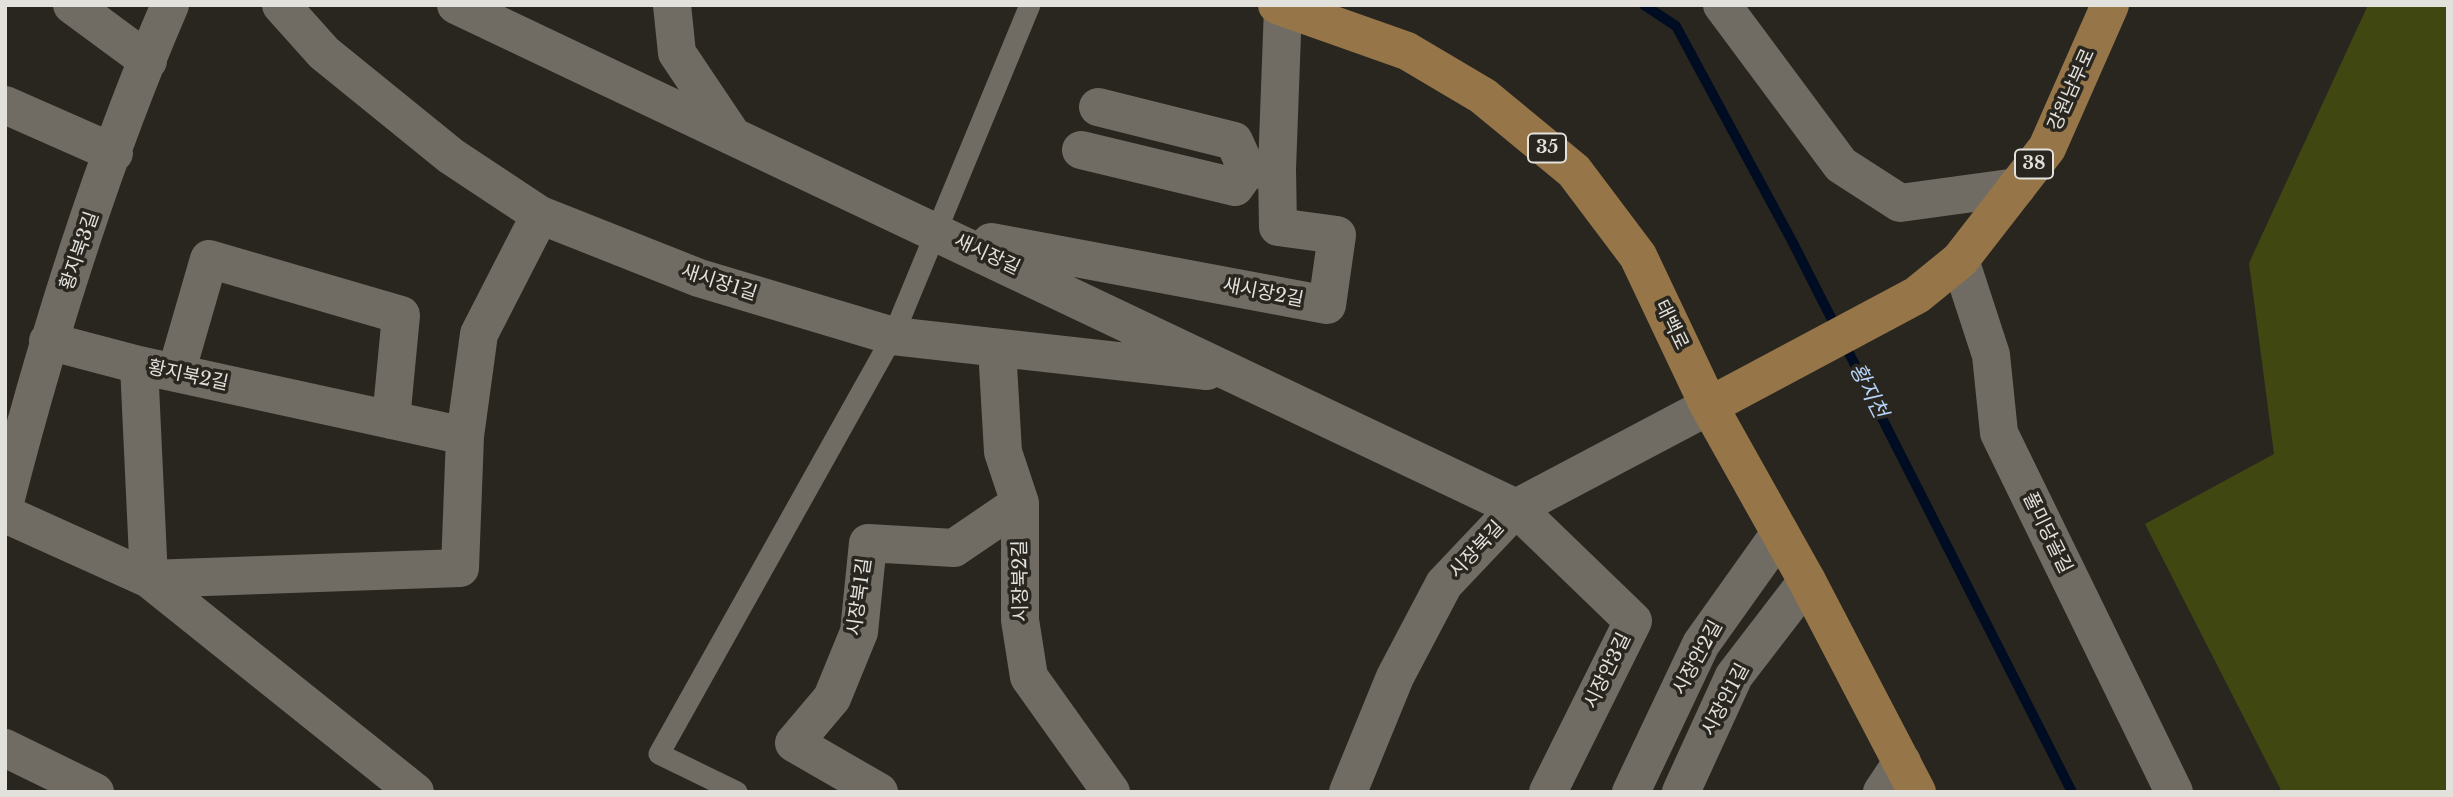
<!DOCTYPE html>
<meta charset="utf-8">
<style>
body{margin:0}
#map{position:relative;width:2453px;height:797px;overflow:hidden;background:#292620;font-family:"Libre Baskerville",serif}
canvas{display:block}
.frame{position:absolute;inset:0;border:7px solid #e3e1dc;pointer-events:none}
</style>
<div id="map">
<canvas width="2453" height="797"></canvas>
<div class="frame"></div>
</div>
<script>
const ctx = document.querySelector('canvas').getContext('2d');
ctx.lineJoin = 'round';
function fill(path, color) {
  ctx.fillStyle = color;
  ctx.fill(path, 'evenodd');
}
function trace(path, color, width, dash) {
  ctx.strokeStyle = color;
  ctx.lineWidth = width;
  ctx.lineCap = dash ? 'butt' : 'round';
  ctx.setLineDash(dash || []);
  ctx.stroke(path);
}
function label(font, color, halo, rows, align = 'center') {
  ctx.font = font + ' "Libre Baskerville","Noto Sans KR",serif';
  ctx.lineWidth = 7;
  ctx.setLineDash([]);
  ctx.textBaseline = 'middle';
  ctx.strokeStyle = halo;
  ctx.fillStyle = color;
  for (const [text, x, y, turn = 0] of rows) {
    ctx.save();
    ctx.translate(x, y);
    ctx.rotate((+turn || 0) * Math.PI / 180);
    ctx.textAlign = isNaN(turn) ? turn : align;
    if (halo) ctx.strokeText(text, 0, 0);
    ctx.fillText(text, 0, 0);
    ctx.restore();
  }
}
fill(new Path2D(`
 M2368 5H2448V792H2282L2145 524 2274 454 2249 263Z`), '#414711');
trace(new Path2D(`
 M1644 5 1676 26 1792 241 2072 792`), '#000c21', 10);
trace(new Path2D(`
 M737 792 659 754 893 336 1030 5`), '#706c64', 21);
trace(new Path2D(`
 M72 5 148 61
 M281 5 324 53 451 156 540 215 699 278 893 336 1207 371
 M456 5 1516 508 1633 621 1548 792
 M672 5 677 53 732 135
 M1722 5 1841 165 1900 203 2017 187
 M5 105 114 153
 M1098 107 1234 141 1247 170
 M1081 150 1235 187 1247 170 1277 169
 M991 242 1327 305 1337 235 1278 227 1277 169 1283 7
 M1960 260 1991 355 1999 433 2174 792
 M48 341 139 365
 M997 348 1003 452 1020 503V620L1029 677 1111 792
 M176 373 209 259 401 315 391 420
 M5 502C48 335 102 163 170 5
 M5 514 149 579 460 568 465 436
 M415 792 149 579 139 365 465 436 479 334 540 215
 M879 792 794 743 832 698 859 632 868 543 954 548 1020 503
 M1631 792 1701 644 1780 533
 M1681 792 1734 676 1807 581
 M1882 792 1902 762`), '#706c64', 38);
trace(new Path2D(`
 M5 748 95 792
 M1348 792 1395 677 1444 584 1516 508 1709 406`), '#706c64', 38);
trace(new Path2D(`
 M1277 5 1407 51 1483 96 1574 171 1638 256 1709 406 1807 581 1917 792
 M1709 406 1917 295 1960 260 2047 148 2110 5`), '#967648', 38);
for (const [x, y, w] of [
 [1547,148,38],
 [2034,164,38]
]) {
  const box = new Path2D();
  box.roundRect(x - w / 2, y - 14.5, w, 29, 5);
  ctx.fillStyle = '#292620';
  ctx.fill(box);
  trace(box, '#e3e1dc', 2);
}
label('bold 18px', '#e3e1dc', null, [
 ["35",1547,148],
 ["38",2034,164]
]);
label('19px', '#e3e1dc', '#292620', [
 ["강원남부로",2072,90,-66],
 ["황지북3길",80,251,-71],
 ["새시장길",987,255,25],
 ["새시장1길",719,283,18],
 ["새시장2길",1263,293,11],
 ["태백로",1671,325,64],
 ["황지북2길",188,376,12],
 ["풀미당골길",2047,533,64],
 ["시장북길",1477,550,-47],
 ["시장북2길",1021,581,-91],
 ["시장북1길",860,597,-82],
 ["시장안2길",1698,658,-61],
 ["시장안3길",1608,671,-64],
 ["시장안1길",1726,700,-62]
]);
label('italic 21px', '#b5d3f9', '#292620', [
 ["황지천",1868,391,63]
]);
</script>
